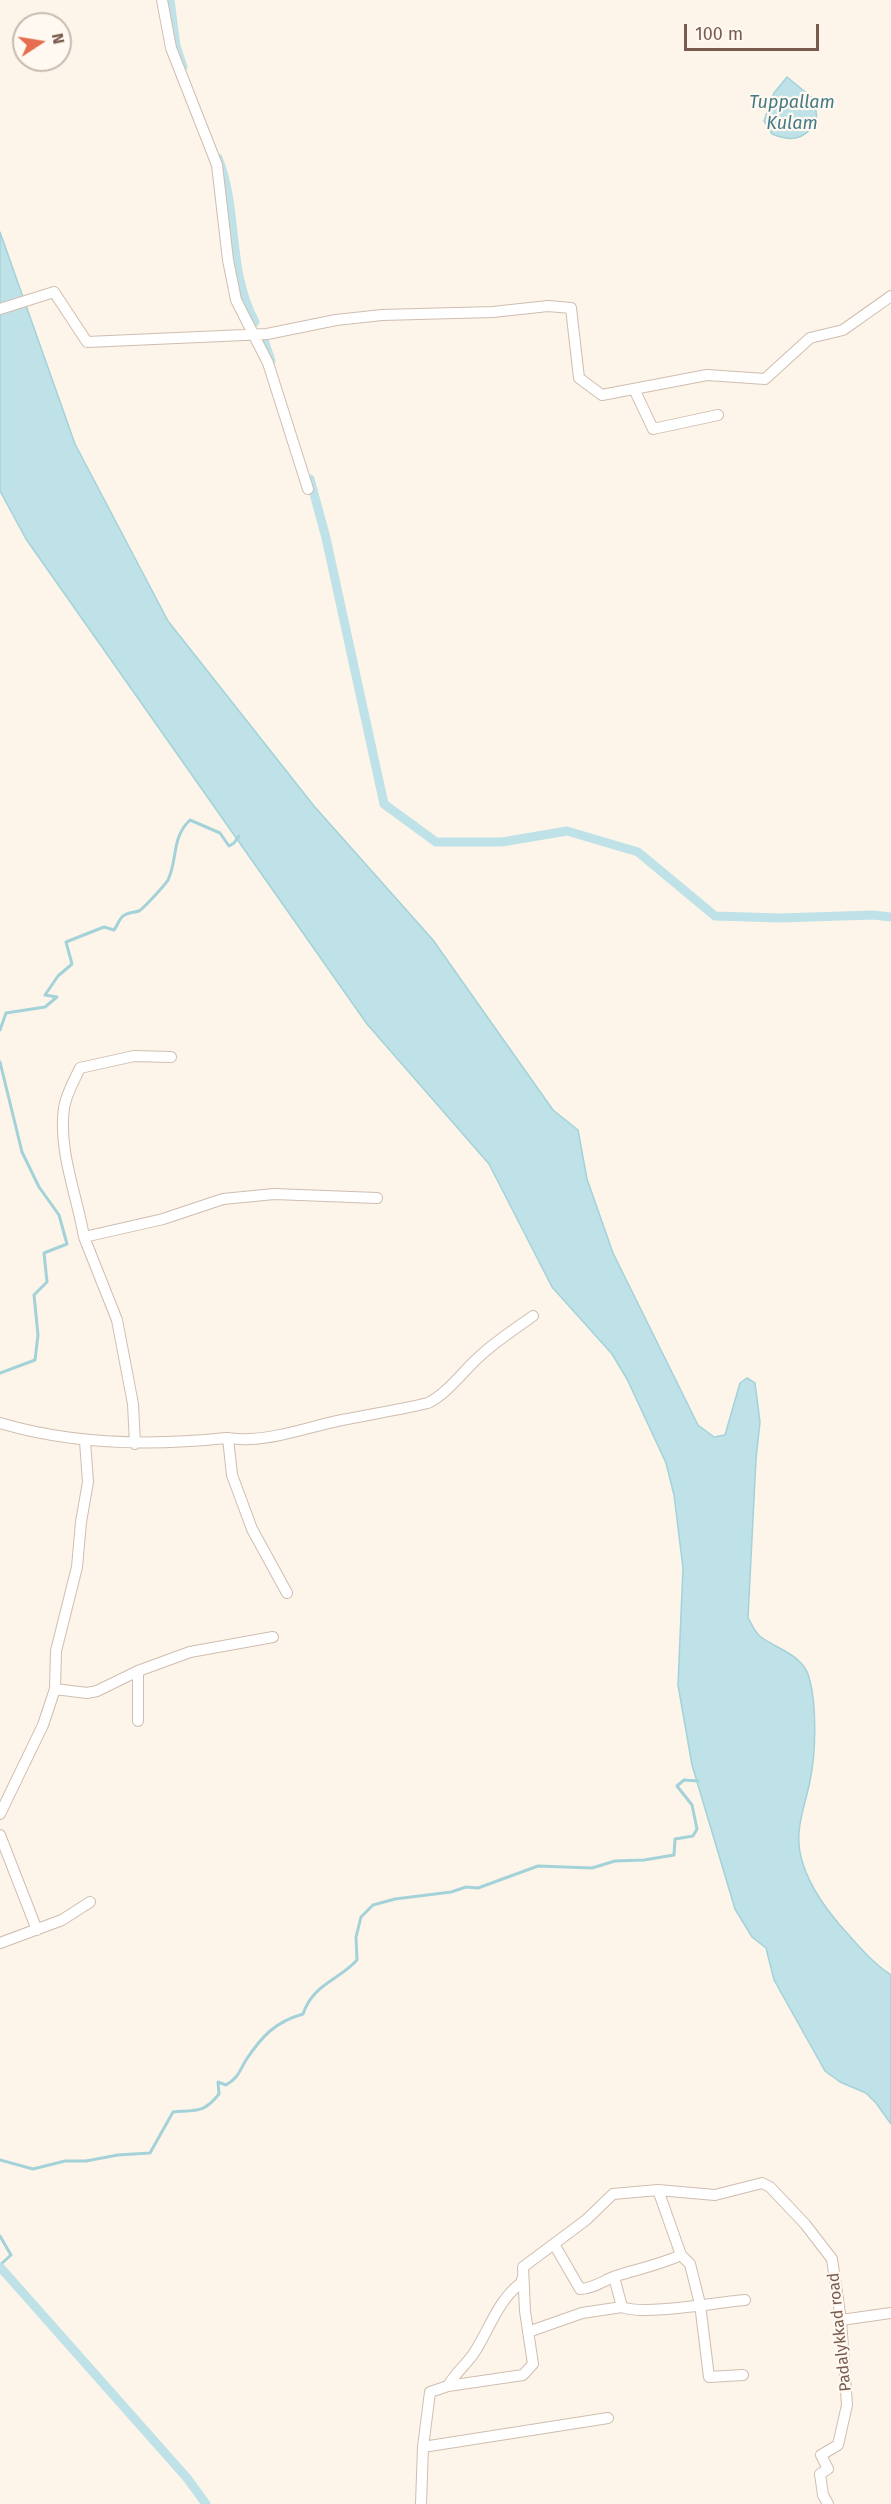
<!DOCTYPE html>
<style>
body{margin:0}
#map{position:relative;width:891px;height:2504px;overflow:hidden;background:#fdf5ea;font-family:"Fira Sans",sans-serif}
canvas{display:block}
.north{position:absolute;left:12px;top:12px;width:60px;height:60px;box-sizing:border-box;background:#fff9f1;border:2px solid #c9baaf;border-radius:50%;rotate:78deg;font-size:16px;font-weight:700;line-height:24px;text-align:center;color:#795b4d}
.north::after{content:'';display:block;margin:auto;width:21px;height:27px;background:#e66d50;clip-path:polygon(50% 0,100% 100%,50% 72%,0 100%)}
.scale{position:absolute;left:684px;top:24px;width:135px;height:27px;box-sizing:border-box;border:3px solid #795b4d;border-top:0;padding-left:8px;font-size:18px;line-height:21px;white-space:nowrap;color:#795b4d;-webkit-text-stroke:4px #fff9f1;paint-order:stroke}
</style>
<div id="map">
<canvas width="891" height="2504"></canvas>
<div class="north">N</div>
<div class="scale">100 m</div>
</div>
<script>
const ctx = document.querySelector('canvas').getContext('2d');
ctx.lineJoin = 'round';
function fill(path, color) {
  ctx.fillStyle = color;
  ctx.fill(path, 'evenodd');
}
function trace(path, color, width, dash) {
  ctx.strokeStyle = color;
  ctx.lineWidth = width;
  ctx.lineCap = dash ? 'butt' : 'round';
  ctx.setLineDash(dash || []);
  ctx.stroke(path);
}
function label(font, color, halo, rows, align = 'center') {
  ctx.font = font + ' "Fira Sans",sans-serif';
  ctx.lineWidth = 4.5;
  ctx.setLineDash([]);
  ctx.textBaseline = 'middle';
  ctx.strokeStyle = halo;
  ctx.fillStyle = color;
  for (const [text, x, y, turn = 0] of rows) {
    ctx.save();
    ctx.translate(x, y);
    ctx.rotate((+turn || 0) * Math.PI / 180);
    ctx.textAlign = isNaN(turn) ? turn : align;
    if (halo) ctx.strokeText(text, 0, 0);
    ctx.fillText(text, 0, 0);
    ctx.restore();
  }
}
const water = new Path2D(`
 M787 77 815 100 817 122C803 140 792 142 772 134L764 121 774 93Z
 M0 232 75 444 168 621 314 806 433 940 553 1110 578 1130 587 1179 613 1253 698 1425 714 1437 725 1435 740 1383 747 1378 755 1383 760 1422 756 1459 748 1618C752 1624 755 1633 761 1637 777 1649 803 1655 809 1677 817 1705 816 1752 810 1781 805 1806 794 1831 801 1857 807 1882 823 1905 839 1924 855 1942 871 1962 891 1975V2124L876 2103 866 2093 840 2082 825 2071 774 1980 766 1948 752 1937 735 1909 692 1765 678 1685 683 1568 674 1495 666 1463 627 1379 612 1354 552 1287 489 1164 367 1024 26 539 0 491Z`);
fill(water, '#bee2e7');
trace(water, '#a4d2d9', 1.5);
trace(new Path2D(`
 M0 1030 6 1013 45 1007 57 997 45 995 58 976 72 964 66 942 104 927 114 930C117 926 119 920 122 917 127 912 133 913 139 911 144 908 165 885 168 880 178 859 171 838 190 820L220 833 229 846 234 843 239 836
 M0 1062 22 1152 39 1187 59 1215 67 1244 44 1253 47 1282 34 1295 38 1335 35 1360 0 1373
 M0 2160 33 2169 65 2161H86L118 2155 150 2153 173 2112C197 2110 204 2113 219 2094L218 2082 226 2085C238 2078 239 2072 246 2060 262 2036 275 2022 303 2014 313 1984 338 1981 357 1960L356 1937 361 1917 373 1905 395 1899 451 1892 466 1887 478 1888 538 1866 592 1868 615 1861 644 1860 674 1855 675 1839 693 1836 697 1829 692 1805 677 1786 684 1780 698 1781
 M0 2236 11 2255 0 2265`), '#a4d2d9', 3);
trace(new Path2D(`
 M170 0 176 46 183 67
 M218 158C239 210 227 271 255 322
 M264 340 271 361
 M310 479 326 538 384 804 436 842H502L567 831 638 852 715 916 780 918 873 915 891 917
 M0 2267 187 2478 206 2504`), '#bee2e7', 9);
const minor = new Path2D(`
 M162 0 171 48 217 165 228 260 236 300 268 363 308 489
 M0 309 54 292 87 342 267 334 336 320 382 315 493 312 548 306 571 308 579 378 602 395 707 375 765 379 810 338 843 330 891 296
 M634 389 653 429 718 415
 M84 1237C77 1195 58 1151 64 1108 66 1094 74 1081 80 1068L134 1056 171 1057
 M0 1423C74 1445 150 1446 226 1438 233 1438 241 1440 249 1439 280 1438 312 1426 342 1420 371 1414 399 1410 428 1403 448 1393 462 1372 480 1356 496 1341 515 1329 533 1316
 M228 1438 232 1475 252 1529 287 1593
 M135 1444 133 1404 117 1320 84 1237 163 1219 223 1199 274 1194 377 1198
 M55 1689 87 1693 97 1691 138 1671 190 1652 273 1637
 M138 1721V1671
 M0 1814 43 1725 55 1689 56 1651 77 1567 81 1522 88 1482 85 1441
 M0 1835 37 1930
 M0 1943 62 1920 90 1902
 M658 2190 681 2255 690 2264 700 2304 709 2377 743 2375
 M554 2244 580 2289C593 2289 604 2280 616 2276 638 2269 659 2265 681 2255
 M614 2277 622 2307
 M841 2320 891 2313
 M528 2332 582 2313 622 2307C644 2316 718 2302 745 2300
 M448 2386C455 2373 466 2365 474 2353 489 2330 498 2300 521 2283L523 2277
 M423 2447 608 2418
 M421 2504 423 2447 430 2392 448 2386 523 2375 533 2364 525 2311 523 2267 586 2220 613 2194 658 2190 715 2195 762 2183 770 2187 805 2224 832 2259 841 2320 847 2405 838 2445 821 2455 828 2469 820 2474 823 2495 828 2504`);
trace(minor, '#d0bdaf', 12);
trace(minor, '#fff', 10);
label('16px', '#795b4d', '#fff9f1', [
 ["Padalykkad road",840,2332,-96]
]);
label('italic 18px', '#437b84', '#fff9f1', [
 ["Tuppallam",792,103],
 ["Kulam",792,124]
]);
</script>
